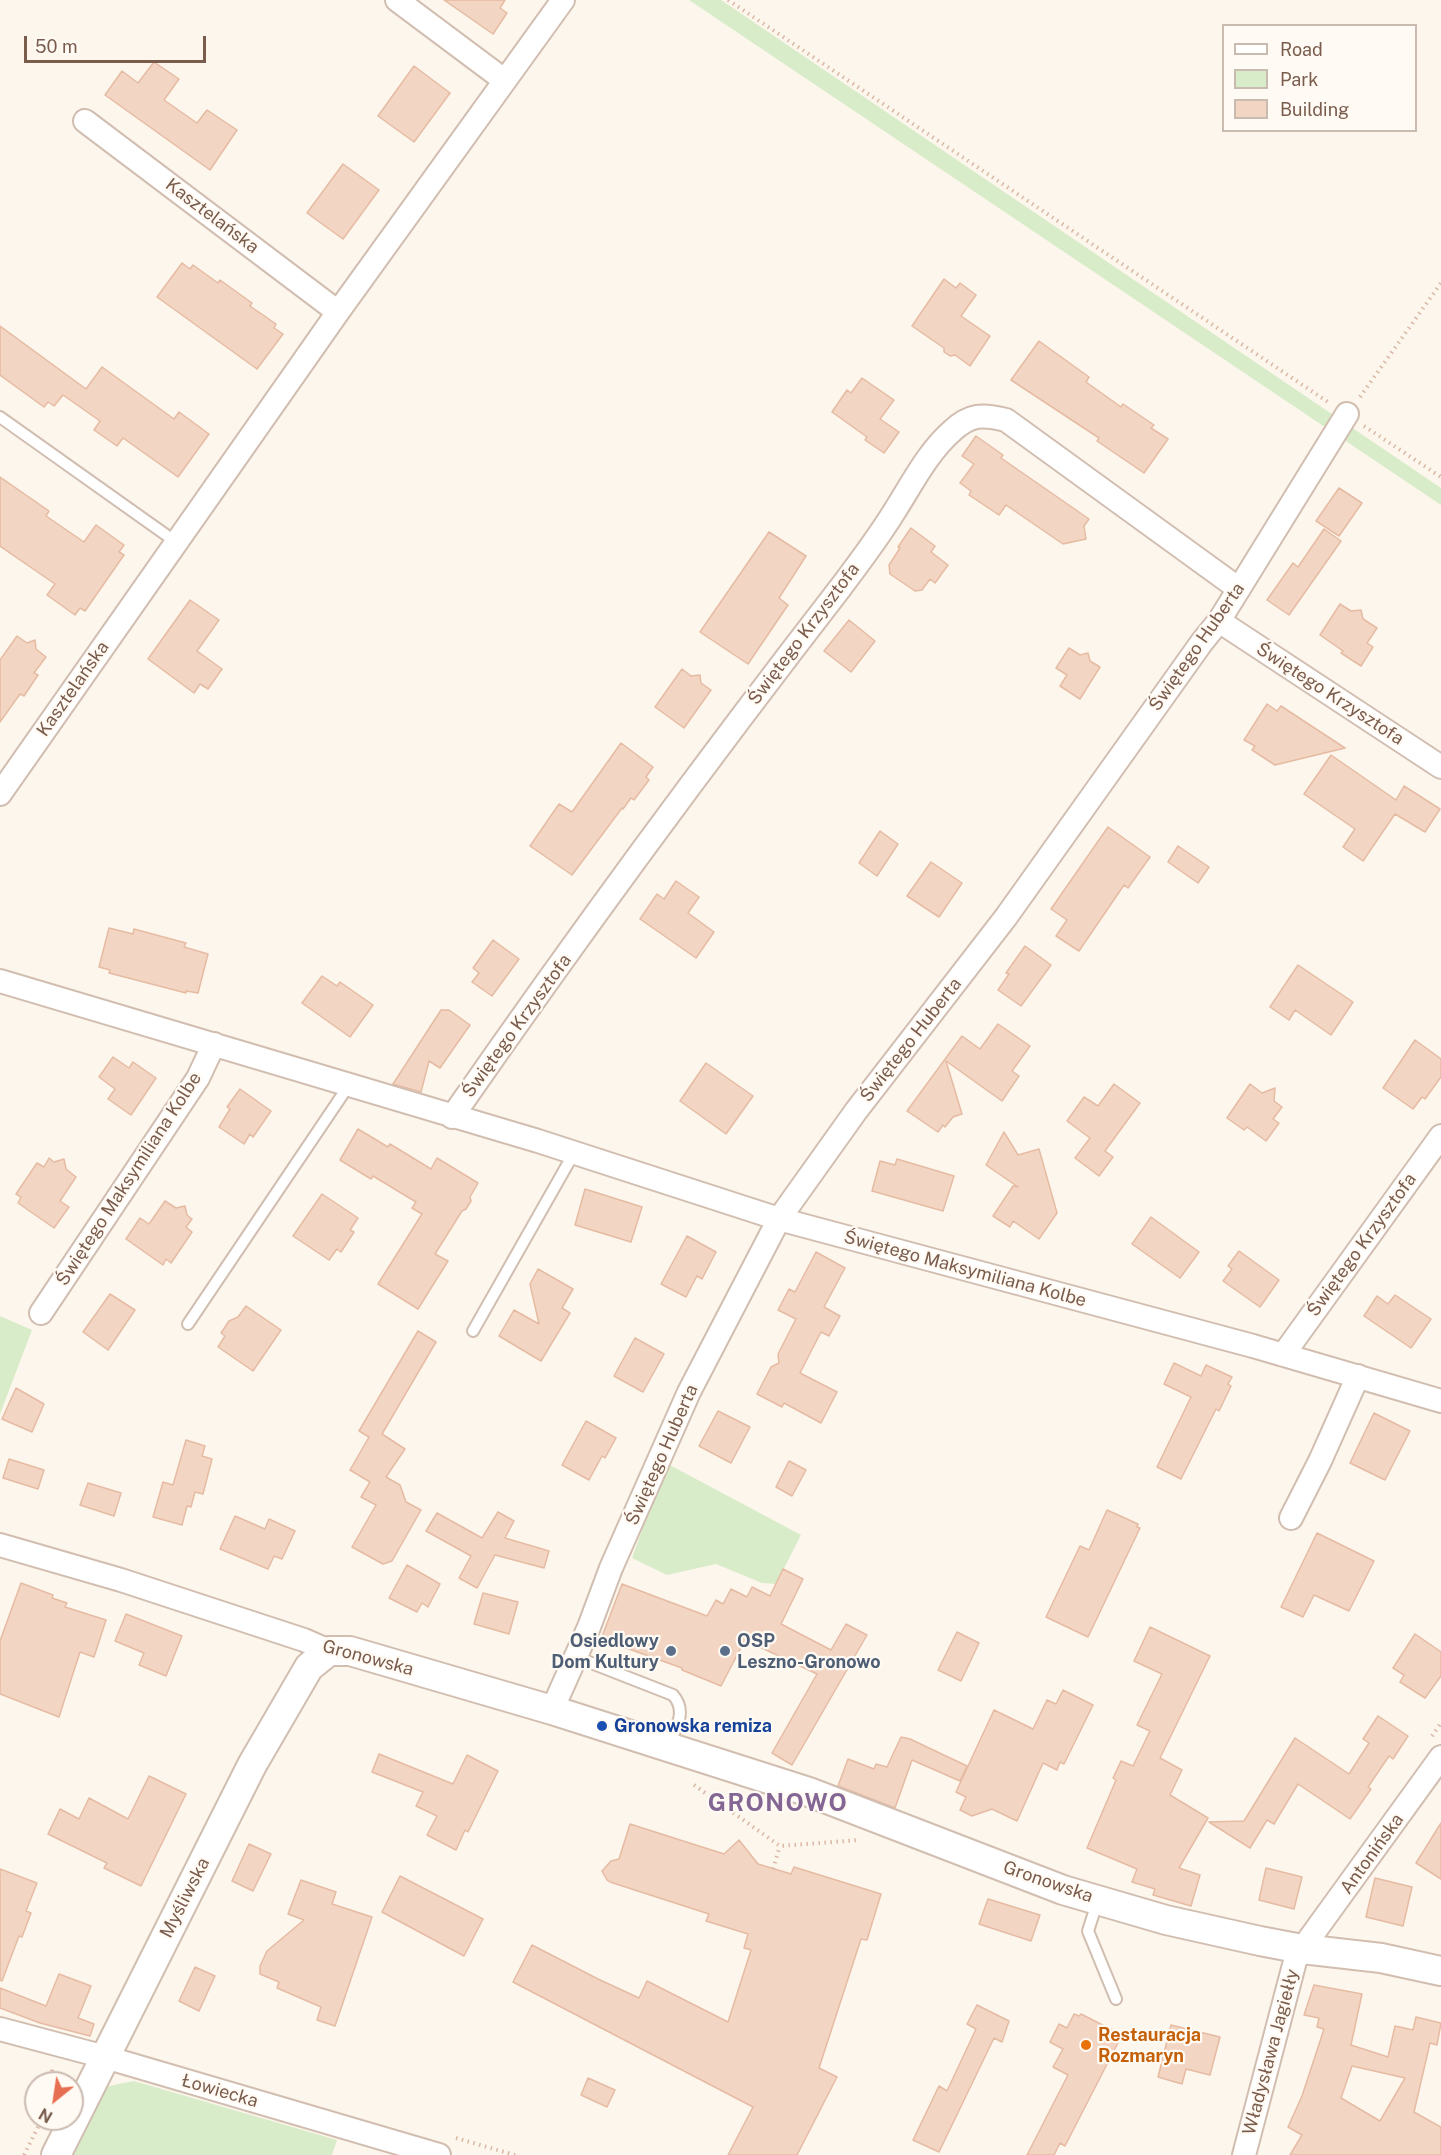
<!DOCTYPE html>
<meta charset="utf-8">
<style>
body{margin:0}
#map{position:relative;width:1441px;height:2155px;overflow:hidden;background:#fdf6ec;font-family:"Public Sans",sans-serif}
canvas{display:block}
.legend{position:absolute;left:1222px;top:24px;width:195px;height:108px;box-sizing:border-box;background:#fffaf3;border:2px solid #cabbb1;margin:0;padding:8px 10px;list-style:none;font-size:18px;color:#7a5c4d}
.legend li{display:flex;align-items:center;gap:12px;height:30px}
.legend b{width:30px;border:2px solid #cabbb1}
.north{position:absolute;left:24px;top:2071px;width:60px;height:60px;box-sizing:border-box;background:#fffaf3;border:2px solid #cabbb1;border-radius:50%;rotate:210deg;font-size:16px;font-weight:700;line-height:24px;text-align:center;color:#7a5c4d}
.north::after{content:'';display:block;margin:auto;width:21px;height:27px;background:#e76f51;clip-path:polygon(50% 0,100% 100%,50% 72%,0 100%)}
.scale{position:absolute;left:24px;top:36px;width:182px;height:27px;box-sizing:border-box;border:3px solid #7a5c4d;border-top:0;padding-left:8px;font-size:18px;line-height:21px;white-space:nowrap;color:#7a5c4d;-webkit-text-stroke:4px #fffaf3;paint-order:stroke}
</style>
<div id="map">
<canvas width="1441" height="2155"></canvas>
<ul class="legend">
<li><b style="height:8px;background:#fff"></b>Road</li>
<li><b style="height:16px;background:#d8ecc9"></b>Park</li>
<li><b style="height:16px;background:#f3d5c3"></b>Building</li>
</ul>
<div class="north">N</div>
<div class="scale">50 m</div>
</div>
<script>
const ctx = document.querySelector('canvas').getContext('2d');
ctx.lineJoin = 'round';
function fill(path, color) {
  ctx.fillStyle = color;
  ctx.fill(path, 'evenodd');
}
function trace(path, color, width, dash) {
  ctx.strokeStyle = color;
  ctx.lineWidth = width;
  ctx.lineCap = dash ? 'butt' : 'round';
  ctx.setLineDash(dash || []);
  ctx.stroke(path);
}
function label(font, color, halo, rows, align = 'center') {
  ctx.font = font + ' "Public Sans",sans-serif';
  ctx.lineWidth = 4.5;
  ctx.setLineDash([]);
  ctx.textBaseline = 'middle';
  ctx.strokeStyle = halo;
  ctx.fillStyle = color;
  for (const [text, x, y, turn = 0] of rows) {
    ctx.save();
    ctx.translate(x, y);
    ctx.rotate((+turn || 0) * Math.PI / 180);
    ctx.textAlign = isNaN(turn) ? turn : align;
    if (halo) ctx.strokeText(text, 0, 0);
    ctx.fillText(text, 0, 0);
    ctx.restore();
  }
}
fill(new Path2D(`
 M689 0H721L1441 488V505Z
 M0 1316 32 1330 0 1414Z
 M666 1463 801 1535 776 1584 762 1583 716 1564 667 1575 632 1558Z
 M134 2081 337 2140 332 2155H68L94 2099 109 2086Z`), '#d8ecc9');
const building = new Path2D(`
 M444 0H505L500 8 507 13 493 34Z
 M154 62 179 79 164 100 197 123 207 110 237 130 210 170 105 95 122 71 138 83Z
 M414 66 450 93 414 142 378 116Z
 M343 164 379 190 343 239 307 213Z
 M182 263 190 269 193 265 218 283 220 280 252 303 250 306 276 324 274 328 283 334 257 369 157 297Z
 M944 279 956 288 960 283 976 295 961 316 990 336 970 366 955 355 950 356 944 352V348L912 326Z
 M0 326 86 389 102 367 174 419 179 412 209 434 178 477 123 438 117 446 94 430 100 421 63 395 54 406 48 402 44 407 0 375Z
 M1039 341 1089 377 1086 382 1121 407 1123 404 1154 425 1151 428 1168 439 1144 473 1097 441 1099 438 1011 380Z
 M862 378 894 400 880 419 899 432 884 453 865 440 867 437 832 412 847 390 851 393Z
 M976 436 1003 455 1001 458 1089 519 1084 526 1086 539 1063 544 1006 505 999 515 969 495 971 491 960 483 974 464 962 456Z
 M0 477 49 511 46 516 84 542 96 525 124 545 119 552 124 555 85 611 80 608 75 615 47 595 55 584 0 546Z
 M1339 488 1362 503 1339 536 1316 521Z
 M911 528 935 546 931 552 948 565 935 583 930 579 922 590 915 591 890 574 889 565 900 548 898 547Z
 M1324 529 1341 541 1289 615 1267 600 1293 563 1298 567Z
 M769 532 806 556 779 598 788 605 748 664 700 632Z
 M190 600 219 620 197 651 222 669 208 689 200 684 194 693 148 659Z
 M1340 604 1351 611 1361 610 1363 619 1377 628 1367 643 1373 647 1361 666 1341 653 1343 651 1320 635Z
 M849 620 875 641 851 672 824 651Z
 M17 636 27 643 35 640 36 649 46 657 34 673 38 675 24 696 20 694 0 722V660Z
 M1069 648 1080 655 1088 653 1090 661 1100 667 1080 699 1060 686 1067 675 1056 668Z
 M682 669 691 676 700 675 701 683 711 690 684 728 655 707Z
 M1267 704 1277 711 1281 706 1345 748 1275 765 1252 750 1255 746 1244 740Z
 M621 743 653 767 646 777 649 780 634 800 631 798 623 809 622 808 572 875 530 846 559 804 572 812Z
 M1331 755 1396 800 1404 786 1440 809 1425 832 1395 814 1363 861 1343 847 1355 829 1304 794Z
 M1108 827 1150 857 1128 888 1124 885 1079 951 1056 936 1067 920 1051 909Z
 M880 831 898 844 877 876 859 863Z
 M1178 846 1209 867 1198 883 1168 862Z
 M931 862 962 883 939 917 907 896Z
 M676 881 699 897 688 913 714 932 696 958 640 919 657 894 664 899Z
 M109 928 133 934 134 929 186 943 184 947 208 954 198 993 186 991V993L109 973 110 970 99 967Z
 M493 940 519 959 492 996 472 982 479 973 473 968Z
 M1025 946 1051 965 1021 1006 998 990 1009 974 1006 973Z
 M1298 965 1353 1002 1331 1035 1295 1010 1289 1020 1270 1007Z
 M322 976 337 986 340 982 373 1005 350 1037 302 1003Z
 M441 1010H449L470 1025 440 1068 429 1061 421 1092 393 1084Z
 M998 1024 1030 1046 1012 1071 1019 1076 1002 1101 946 1061 962 1114 953 1117 945 1127 943 1125 938 1132 907 1111 962 1036 980 1049Z
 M1415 1040 1441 1059V1077L1425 1099 1422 1097 1413 1109 1383 1088Z
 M113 1057 129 1068 133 1062 156 1078 131 1115 108 1099 115 1089 99 1077Z
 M706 1063 753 1096 726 1134 680 1101Z
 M1114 1084 1140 1103 1105 1151 1113 1157 1099 1176 1075 1158 1090 1138 1067 1121 1084 1097 1098 1106Z
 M1250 1084 1262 1093 1275 1088 1274 1101 1282 1107 1273 1119 1279 1123 1266 1141 1247 1127 1244 1130 1227 1118Z
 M240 1089 271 1111 253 1137 250 1134 244 1144 219 1127 230 1109 227 1107Z
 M358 1129 388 1147 390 1144 431 1169 437 1158 478 1183 470 1197 471 1201 466 1209 462 1211 435 1254 448 1261 418 1309 378 1284 422 1214 412 1208 416 1202 373 1176 371 1179 340 1160Z
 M1004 1132 1018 1155 1039 1149 1057 1213 1039 1239 1013 1221 1010 1227 993 1216 1013 1186 1018 1187 986 1165Z
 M49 1158 54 1162 64 1159 66 1169 76 1177 60 1201 69 1207 54 1228 18 1203 21 1197 16 1194 37 1163 44 1167Z
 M897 1159 954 1176 943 1211 872 1191 880 1161 895 1165Z
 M585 1189 642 1207 631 1242 575 1225Z
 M322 1194 358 1218 350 1230 354 1232 341 1252 337 1249 329 1260 293 1236Z
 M165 1201 176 1208 185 1206 187 1215 192 1219 186 1227 192 1232 171 1263 166 1259 163 1265 126 1239 140 1218 149 1224Z
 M1151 1217 1199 1252 1180 1278 1132 1244Z
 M687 1236 716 1252 702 1279 697 1276 686 1297 661 1284Z
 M1239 1251 1279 1280 1260 1307 1223 1281 1232 1269 1228 1266Z
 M816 1252 845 1268 824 1307 840 1316 829 1336 821 1332 800 1373 837 1392 821 1423 784 1403 782 1407 757 1394 771 1367 779 1363 778 1354 796 1319 778 1310 789 1289 795 1292Z
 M538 1269 573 1289 562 1308 570 1313 541 1361 499 1336 514 1310 539 1324 530 1284Z
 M110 1294 135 1310 108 1350 83 1332Z
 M1395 1295 1431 1319 1411 1348 1364 1316 1377 1296 1388 1304Z
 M246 1306 281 1330 253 1371 218 1347 225 1336 221 1333 229 1321 238 1317Z
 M418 1331 436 1342 382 1434 405 1449 386 1477 400 1485 406 1502 421 1510 392 1561 383 1564 352 1547 376 1505 361 1497 370 1482 350 1470 369 1437 359 1431Z
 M635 1338 664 1354 643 1392 614 1376Z
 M1174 1363 1201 1376 1206 1365 1232 1377 1228 1384 1231 1386 1219 1411 1216 1409 1181 1479 1157 1467 1191 1397 1164 1384Z
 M16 1388 44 1404 32 1432 2 1419Z
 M718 1411 750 1427 731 1463 699 1446Z
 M1374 1413 1410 1431 1385 1480 1350 1463Z
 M586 1421 616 1438 605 1458 602 1456 589 1480 562 1465Z
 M186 1440 205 1446 202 1456 212 1459 203 1494 195 1492 191 1507 187 1506 182 1525 153 1517 163 1482 173 1485Z
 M9 1459 44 1470 38 1489 3 1478Z
 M789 1461 806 1470 792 1496 776 1487Z
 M88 1483 121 1493 114 1516 80 1505Z
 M1107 1510 1138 1524 1137 1527 1140 1528 1088 1637 1046 1617 1080 1546 1089 1550Z
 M498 1512 514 1521 505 1538 549 1551 544 1568 495 1555 477 1588 459 1578 471 1556 426 1531 437 1513 482 1538Z
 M235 1516 265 1529 269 1519 295 1531 282 1559 274 1556 268 1569 220 1549Z
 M1317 1533 1374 1561 1349 1611 1314 1595 1303 1617 1281 1607Z
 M407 1565 440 1584 428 1607 422 1603 417 1612 389 1598Z
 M783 1569 803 1579 781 1624 831 1650 846 1624 867 1635 792 1765 772 1753 817 1674 745 1640 721 1686 682 1670V1668L601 1639 622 1584 707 1616 716 1600 723 1604 731 1589 747 1597 752 1587 770 1596Z
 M21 1583 53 1595 52 1598 67 1603 65 1607 106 1620 94 1657 80 1652 59 1717 0 1694V1641Z
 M483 1593 518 1602 509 1634 474 1624Z
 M126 1614 182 1636 166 1676 139 1665 144 1653 115 1641Z
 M1150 1627 1210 1656 1160 1758 1182 1770 1170 1795 1208 1818 1179 1868 1200 1875 1191 1906 1153 1895 1155 1889 1132 1882 1137 1869 1087 1848 1116 1780 1113 1778 1121 1761 1133 1766 1150 1731 1137 1725 1162 1674 1134 1661Z
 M957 1632 979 1643 961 1681 938 1670Z
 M1415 1634 1441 1652V1676L1425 1698 1400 1682 1404 1675 1393 1668Z
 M1063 1690 1093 1705 1064 1764 1060 1762 1057 1770 1043 1763 1017 1821 992 1809 972 1816 960 1810 966 1797 956 1792 994 1710 1033 1729 1047 1700 1056 1704Z
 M1378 1716 1408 1736 1393 1759 1389 1756 1368 1787 1371 1789 1350 1819 1298 1784 1274 1824 1267 1820 1250 1848 1209 1822 1244 1821 1295 1738 1349 1774 1369 1743 1363 1739Z
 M901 1737 910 1739 967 1766 960 1781 912 1760 895 1808 838 1786 848 1759 874 1769 876 1764 887 1767Z
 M379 1754 453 1784 467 1755 498 1771 468 1832 465 1830 456 1850 427 1835 437 1816 416 1806 423 1792 372 1772Z
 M149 1776 186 1794 141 1886 104 1868 107 1863 48 1834 60 1809 79 1819 89 1798 128 1819Z
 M1441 1823V1879L1416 1863Z
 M630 1824 724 1854 739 1840 758 1864 791 1874 794 1867 881 1894 867 1940 861 1939 819 2068 837 2077 797 2155H728L753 2107 513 1982 532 1945 598 1979 639 1998 647 1981 728 2022 751 1950 744 1948 748 1934 706 1921 709 1914 610 1882 607 1880 602 1871 611 1861 619 1859Z
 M249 1844 271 1854 253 1891 232 1881Z
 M1266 1868 1302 1877 1294 1909 1259 1900Z
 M0 1869 37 1883 26 1911 31 1913 22 1937 19 1936 2 1981 0 1980Z
 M400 1876 483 1919 464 1956 382 1912Z
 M1375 1878 1412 1887 1403 1926 1366 1917Z
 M301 1880 336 1892 332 1904 372 1917 335 2026 317 2020 321 2007 277 1988 279 1982 260 1974V1966L267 1951 304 1920 288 1914Z
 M988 1899 1040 1915 1031 1941 979 1924Z
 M195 1967 215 1976 199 2011 179 2001Z
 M59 1974 91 1986 78 2018 94 2024 90 2036 40 2023 0 2008V1988L46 2006Z
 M1314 1985 1362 1994 1351 2045 1388 2057 1395 2026 1413 2030 1416 2017 1441 2023 1437 2045 1430 2043 1414 2112 1441 2127V2155H1290L1302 2135 1288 2127 1302 2096 1324 2029 1317 2027 1319 2018 1304 2015ZM1352 2066 1405 2078 1380 2121 1341 2098Z
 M977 2005 1009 2021 1002 2042 994 2038 939 2152 913 2140 939 2086 947 2091 976 2029 967 2024Z
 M1074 2014 1079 2016 1081 2014 1122 2035 1065 2146 1060 2143 1054 2155H1027L1068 2075 1053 2067 1063 2049 1050 2042 1059 2024 1067 2028Z
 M1171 2025 1220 2037 1210 2075 1186 2069 1182 2084 1158 2077Z
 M588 2078 615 2090 607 2107 581 2095Z`);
fill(building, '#f3d5c3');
trace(building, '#e6bba3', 1.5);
const service = new Path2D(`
 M0 417 176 542
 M188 1324 349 1085
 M473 1331 574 1153
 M576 1657 673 1695C688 1712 675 1729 668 1747
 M1098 1900 1088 1931 1116 1999`);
const minor = new Path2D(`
 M397 0 504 80
 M85 121 338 312
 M1219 621 1441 767
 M0 794 338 312 563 0
 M0 981 538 1141 779 1219 1253 1346 1441 1401
 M452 1117C577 937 707 760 841 587 859 563 878 538 894 512 912 484 927 453 952 431 970 414 983 414 1006 420L1239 589
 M41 1313 198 1078 214 1044
 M1283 1355 1441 1136
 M1291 1518 1320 1461 1358 1376
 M0 1545 121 1580 304 1640 329 1651
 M552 1710 589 1627 611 1568 689 1392 779 1219 856 1111 1006 917 1202 642 1219 621 1347 414
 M0 2029 105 2057 439 2155
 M1244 2155 1295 1961 1302 1949 1441 1757`);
const tertiary = new Path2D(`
 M56 2155 252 1765 309 1667 329 1651H350L552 1710 809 1792 1063 1890 1166 1920 1260 1941 1302 1949 1381 1958 1441 1971`);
trace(service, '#d1beb0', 14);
trace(minor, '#d1beb0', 26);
trace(tertiary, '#d1beb0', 32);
trace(new Path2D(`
 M728 0 1328 402
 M1360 397 1441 283
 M1364 426 1441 477
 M1432 1736 1441 1723
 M694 1785 780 1846 859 1840
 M773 1869 780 1846
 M50 2083 53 2066
 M456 2138 515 2155
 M24 2155 42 2119`), '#d9b8a5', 4, [1.5, 4.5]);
trace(service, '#fff', 10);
trace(minor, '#fff', 22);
trace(tertiary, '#fff', 28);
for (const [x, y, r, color] of [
 [671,1651,6,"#5c6f8a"],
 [725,1651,6,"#5c6f8a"],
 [602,1726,6,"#1a4fb4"],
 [1086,2045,6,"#e8710a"]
]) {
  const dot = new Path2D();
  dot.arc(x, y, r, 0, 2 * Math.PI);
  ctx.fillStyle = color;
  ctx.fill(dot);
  trace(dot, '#fffaf3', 2);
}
label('18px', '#7a5c4d', '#fffaf3', [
 ["Kasztelańska",212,216,37],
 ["Świętego Krzysztofa",804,634,-53],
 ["Świętego Huberta",1197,647,-55],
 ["Kasztelańska",73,689,-55],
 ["Świętego Krzysztofa",1330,694,33],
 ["Świętego Krzysztofa",517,1026,-54],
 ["Świętego Huberta",911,1040,-52],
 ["Świętego Maksymiliana Kolbe",129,1179,-57],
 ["Świętego Krzysztofa",1362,1245,-54],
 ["Świętego Maksymiliana Kolbe",965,1269,15],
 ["Świętego Huberta",662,1455,-66],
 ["Gronowska",368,1658,15],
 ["Antonińska",1372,1854,-54],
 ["Gronowska",1048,1882,19],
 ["Myśliwska",185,1898,-63],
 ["Władysława Jagiełły",1271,2052,-75],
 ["Łowiecka",220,2091,16]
]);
label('bold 18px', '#4e5e75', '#fffaf3', [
 ["Osiedlowy",659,1641],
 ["Dom Kultury",659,1662],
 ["OSP",737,1641,"left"],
 ["Leszno-Gronowo",737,1662,"left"]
], 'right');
label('bold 18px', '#164399', '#fffaf3', [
 ["Gronowska remiza",614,1726]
], 'left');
label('bold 18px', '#c56008', '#fffaf3', [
 ["Restauracja",1098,2035],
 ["Rozmaryn",1098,2056]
], 'left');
ctx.letterSpacing = '1.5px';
label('bold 24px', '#846695', '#fffaf3', [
 ["GRONOWO",778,1804]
]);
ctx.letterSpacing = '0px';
</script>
